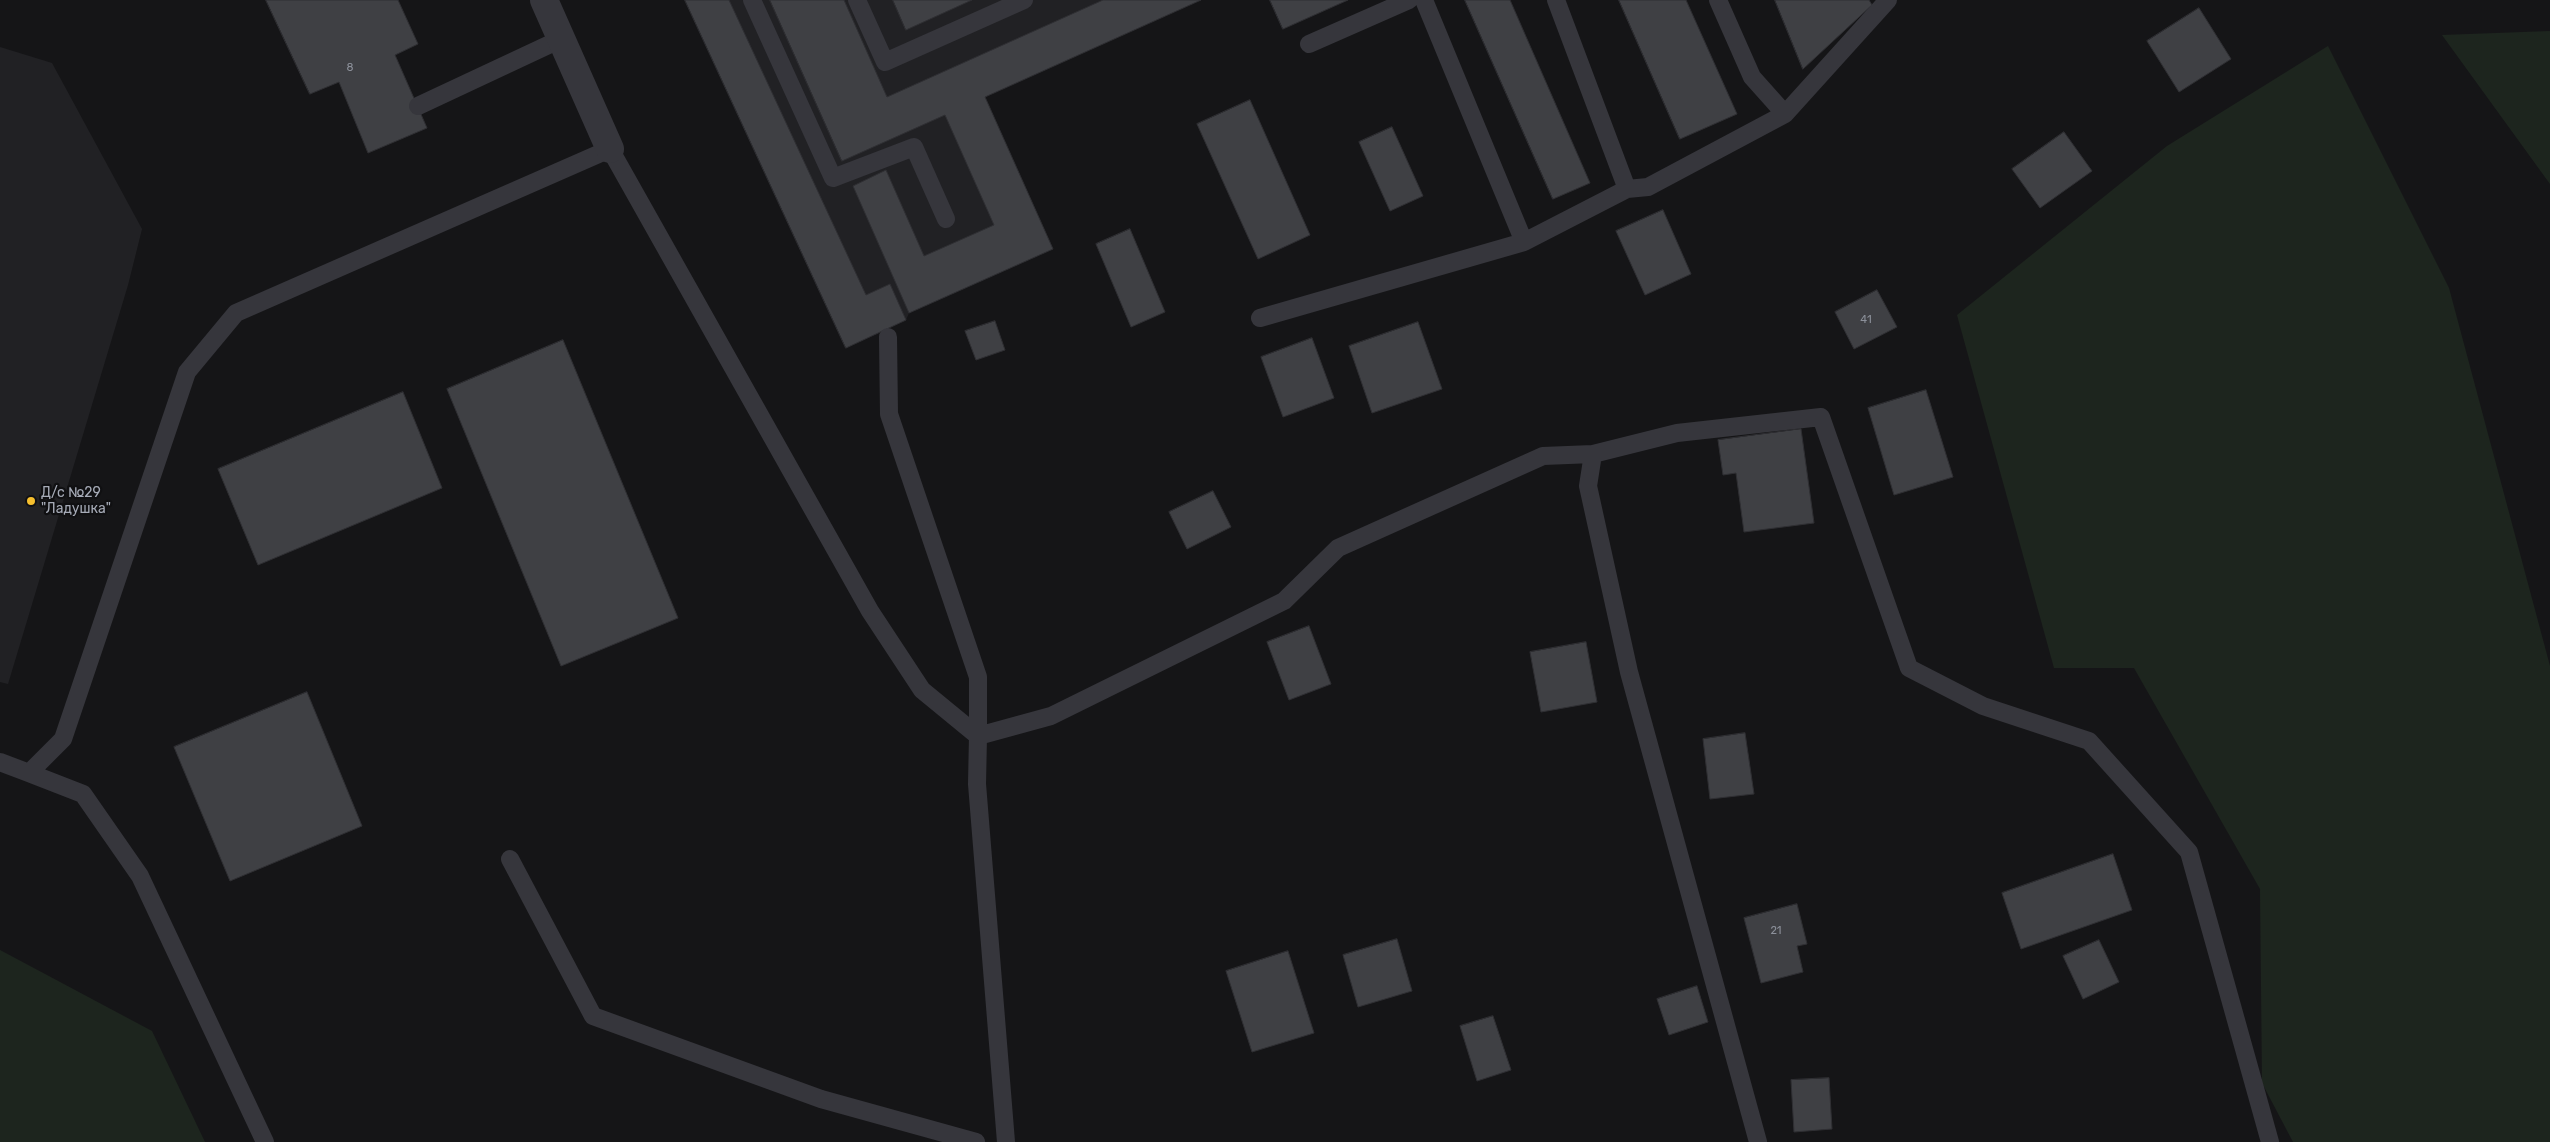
<!DOCTYPE html>
<meta charset="utf-8">
<style>
body{margin:0}
canvas{display:block;background:#151517}
</style>
<canvas width="2550" height="1142"></canvas>
<script>
const ctx = document.querySelector('canvas').getContext('2d');
ctx.lineJoin = 'round';
function fill(path, color) {
  ctx.fillStyle = color;
  ctx.fill(path, 'evenodd');
}
function trace(path, color, width, dash) {
  ctx.strokeStyle = color;
  ctx.lineWidth = width;
  ctx.lineCap = dash ? 'butt' : 'round';
  ctx.setLineDash(dash || []);
  ctx.stroke(path);
}
function label(font, color, halo, rows, align = 'center') {
  ctx.font = font + ' Rubik,sans-serif';
  ctx.lineWidth = 4.5;
  ctx.setLineDash([]);
  ctx.textBaseline = 'middle';
  ctx.strokeStyle = halo;
  ctx.fillStyle = color;
  for (const [text, x, y, turn = 0] of rows) {
    ctx.save();
    ctx.translate(x, y);
    ctx.rotate((+turn || 0) * Math.PI / 180);
    ctx.textAlign = isNaN(turn) ? turn : align;
    if (halo) ctx.strokeText(text, 0, 0);
    ctx.fillText(text, 0, 0);
    ctx.restore();
  }
}
fill(new Path2D(`
 M685 0H1201L985 97 1053 249 909 313 906 320 846 348Z
 M0 47 52 63 142 229 128 285 8 684 0 682Z`), '#212124');
fill(new Path2D(`
 M2550 31V184L2442 35Z
 M2328 46 2449 288 2550 666V1142H2293L2262 1083 2260 889 2134 668H2054L1957 315 2167 146Z
 M0 950 152 1031 205 1142H0Z`), '#1d251e');
const building = new Path2D(`
 M266 0H398L418 44 395 55 427 128 368 153 339 82 310 94Z
 M685 0H729L866 295 890 284 906 320 846 348Z
 M770 0H844L887 97 1103 0H1201L985 97 1053 249 909 313 853 186 886 170 924 256 994 225 945 115 842 161Z
 M893 0H972L906 30Z
 M1270 0H1348L1283 29Z
 M1465 0H1510L1590 183 1553 199Z
 M1619 0H1686L1737 114 1680 139Z
 M1775 0H1869L1872 5 1803 69Z
 M2199 8 2231 59 2179 92 2147 41Z
 M1250 100 1310 235 1258 259 1197 124Z
 M1392 127 1423 196 1390 211 1359 142Z
 M2064 132 2092 171 2040 208 2012 169Z
 M1663 210 1691 274 1645 295 1616 231Z
 M1130 229 1165 312 1131 327 1096 244Z
 M1877 290 1897 327 1854 349 1835 312Z
 M995 321 1005 350 976 360 965 331Z
 M1418 322 1442 389 1372 413 1349 346Z
 M1312 338 1334 398 1283 417 1261 357Z
 M563 340 678 618 561 666 447 389Z
 M1926 390 1953 477 1894 495 1868 408Z
 M403 392 442 488 258 565 218 469Z
 M1801 429 1814 523 1744 532 1736 473 1723 475 1718 440Z
 M1213 491 1231 527 1187 549 1169 512Z
 M1309 626 1331 684 1289 700 1267 642Z
 M1586 642 1597 702 1541 712 1530 652Z
 M307 692 362 826 230 881 174 747Z
 M1745 733 1754 794 1710 799 1703 739Z
 M2113 854 2132 910 2021 949 2002 893Z
 M1797 904 1807 944 1797 946 1803 972 1761 983 1744 918Z
 M1397 939 1412 991 1358 1007 1343 955Z
 M2099 940 2119 982 2083 999 2063 956Z
 M1288 951 1314 1033 1252 1052 1226 971Z
 M1697 986 1708 1022 1669 1035 1657 999Z
 M1493 1016 1511 1070 1477 1081 1460 1026Z
 M1829 1078 1832 1129 1794 1132 1791 1080Z`);
fill(building, '#3f4044');
trace(building, '#2f2f33', 1);
trace(new Path2D(`
 M752 0 833 178 914 147 946 219
 M857 0 885 62 1024 0
 M1424 0 1524 242
 M1556 0 1627 189
 M1718 0 1752 77 1785 114 1888 0
 M1309 44 1409 0
 M418 106 561 39
 M1260 318 1524 242 1627 189 1648 187 1785 114
 M888 337 889 414 978 677V736L1051 716 1284 601 1338 548 1543 456 1593 454 1588 486 1629 672 1758 1142
 M1593 454 1677 433 1821 417 1909 668 1983 706 2089 741 2189 852 2270 1142
 M0 762 29 773 63 739 187 372 236 313 610 149 870 611 922 690 978 736 977 784 1006 1142
 M29 773 83 794 140 876 265 1142
 M510 859 593 1016 821 1099 976 1142`), '#36363c', 18);
trace(new Path2D(`
 M544 0 610 149`), '#36363c', 28);
for (const [x, y, r, color] of [
 [31,501,5,"#f6bf2e"]
]) {
  const dot = new Path2D();
  dot.arc(x, y, r, 0, 2 * Math.PI);
  ctx.fillStyle = color;
  ctx.fill(dot);
  trace(dot, '#101012', 2);
}
label('11px', '#8c909a', null, [
 ["8",350,68],
 ["41",1866,320],
 ["21",1776,931]
]);
label('14px', '#a6abb7', '#101012', [
 ["Д/с №29",41,493],
 ["\"Ладушка\"",41,509]
], 'left');
</script>
